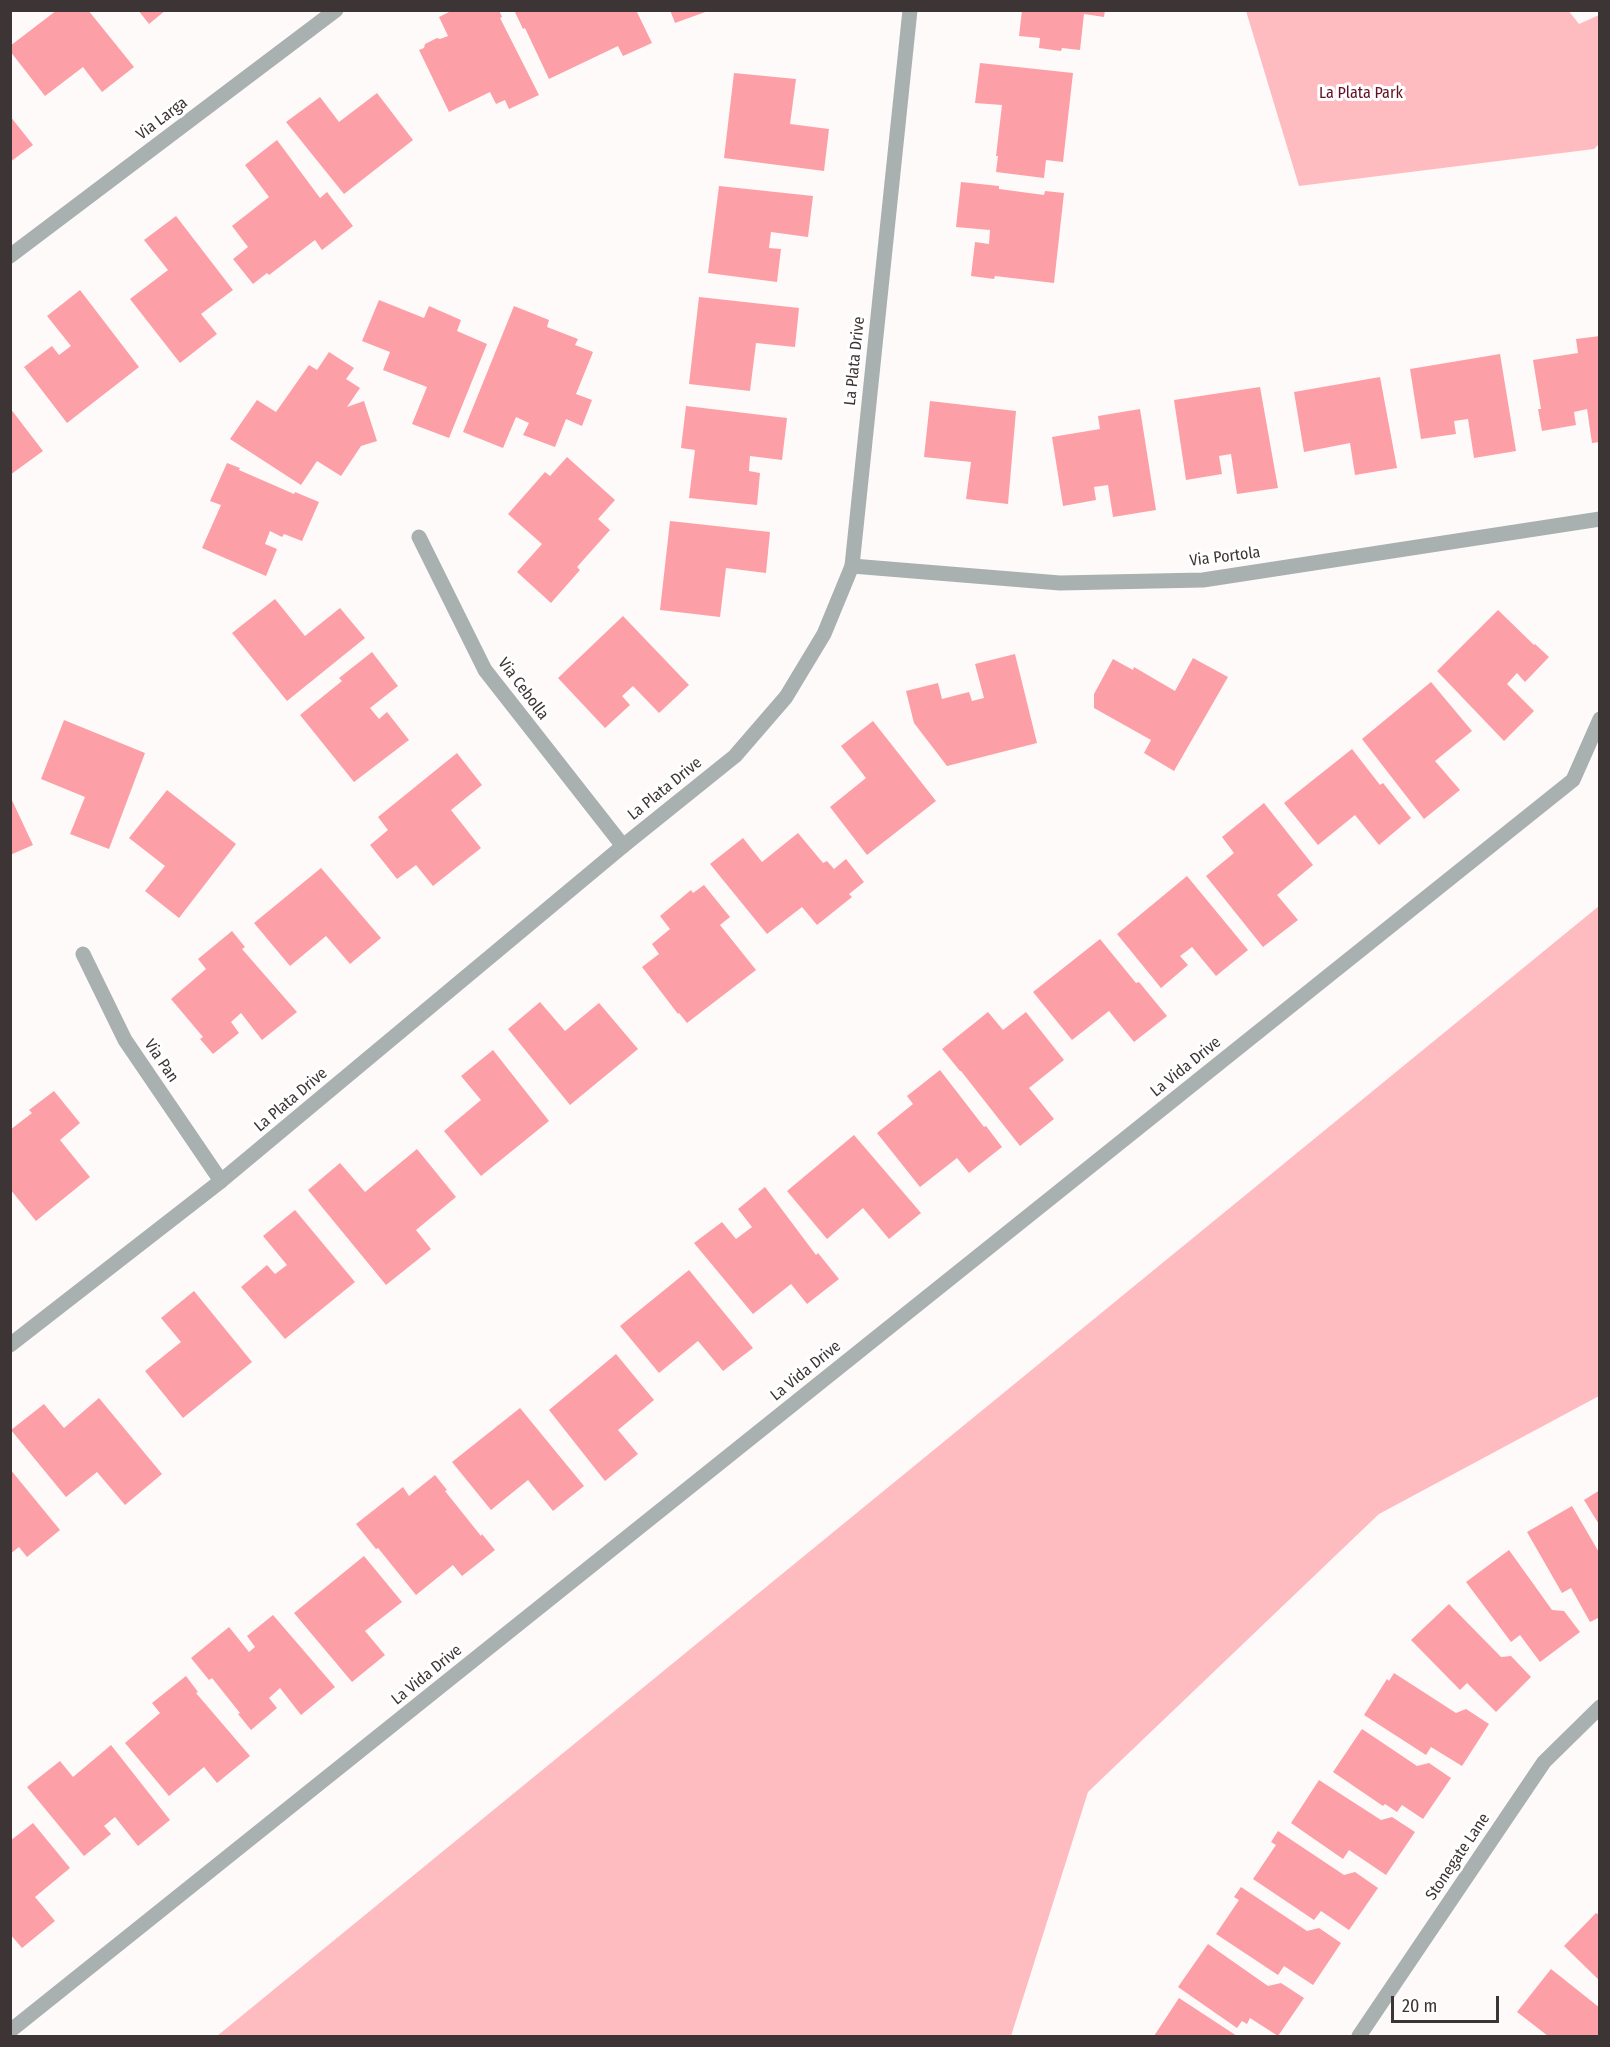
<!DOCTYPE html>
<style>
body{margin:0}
#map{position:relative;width:1610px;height:2047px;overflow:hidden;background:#fefafa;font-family:"Fira Sans Condensed",sans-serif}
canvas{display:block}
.frame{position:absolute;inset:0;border:12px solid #3d3535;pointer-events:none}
.scale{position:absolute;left:1391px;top:1996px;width:108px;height:27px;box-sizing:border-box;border:3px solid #3d3535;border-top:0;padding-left:8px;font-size:18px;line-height:21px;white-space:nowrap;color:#3d3535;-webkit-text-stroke:4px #fff;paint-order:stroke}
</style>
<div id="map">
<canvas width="1610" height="2047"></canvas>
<div class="frame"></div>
<div class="scale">20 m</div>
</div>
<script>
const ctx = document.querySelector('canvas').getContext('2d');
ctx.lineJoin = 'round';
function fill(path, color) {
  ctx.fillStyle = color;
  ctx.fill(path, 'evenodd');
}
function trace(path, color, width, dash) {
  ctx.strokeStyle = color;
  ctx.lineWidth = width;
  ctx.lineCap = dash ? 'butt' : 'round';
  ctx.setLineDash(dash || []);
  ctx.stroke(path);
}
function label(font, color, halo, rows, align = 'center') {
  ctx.font = font + ' "Fira Sans Condensed",sans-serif';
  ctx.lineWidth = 6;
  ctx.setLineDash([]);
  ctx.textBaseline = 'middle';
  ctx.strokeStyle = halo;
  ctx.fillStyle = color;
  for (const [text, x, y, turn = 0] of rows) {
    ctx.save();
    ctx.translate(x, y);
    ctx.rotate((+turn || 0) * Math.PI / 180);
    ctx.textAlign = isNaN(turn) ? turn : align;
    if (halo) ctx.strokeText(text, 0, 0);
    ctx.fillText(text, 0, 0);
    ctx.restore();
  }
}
fill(new Path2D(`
 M1568 10 1579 24 1599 15 1600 143 1594 149 1299 186 1246 11Z
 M1599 906V1396L1379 1514 1088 1792 1011 2036H217Z`), '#ffbcc0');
fill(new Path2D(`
 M57 10H88L134 67 102 92 83 67 45 96 10 51V46Z
 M138 10H166L149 24Z
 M453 10H499L502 17 500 18 539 95 509 109 505 100 496 104 490 92 449 112 419 50 424 48 425 44 437 38 440 39 448 36 439 17Z
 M514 10H636L652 43 623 56 618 46 549 79 525 28 523 29Z
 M670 10H708V11L675 23Z
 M1022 10H1105L1104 17 1084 14 1080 50 1062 48 1061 51 1039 48 1040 38 1019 36Z
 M980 63 1073 73 1063 162 1046 160 1044 178 996 172 998 156H996L1002 105 975 103Z
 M734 73 796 79 790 124 829 129 824 171 724 158Z
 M377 93 413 140 344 194 286 122 320 97 339 122Z
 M10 116 33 145 10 162Z
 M277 140 320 198 327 192 353 226 322 250 315 240 269 275 267 273 253 284 233 259 248 247 232 226 269 197 245 165Z
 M961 182 999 186V189L1044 195 1045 191 1064 193 1054 283 995 276 994 279 971 276 975 242 989 244 990 230 956 227Z
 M719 186 813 196 808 237 771 232 769 248 781 249 777 282 708 273Z
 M176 216 233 290 201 314 217 334 180 363 130 299 168 270 144 240Z
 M80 290 139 367 67 423 24 367 52 346 59 355 71 346 47 316Z
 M699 297 799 308 795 347 756 343 750 391 689 384Z
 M379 300 424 318 429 306 461 320 457 331 487 344 449 438 412 424 427 387 383 370 390 352 362 341Z
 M514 306 549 320 547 327 578 339 575 345 593 352 576 394 592 400 582 426 566 419 555 447 523 435 529 423 516 417 503 448 463 432Z
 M1600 336V442L1592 443 1587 409 1574 412 1576 425 1542 431 1538 409H1541L1533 360 1578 353 1576 339Z
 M329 352 354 368 346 379 360 388 347 407 364 401 377 441 361 446 341 476 317 461 301 485 230 439 257 400 276 412 309 365 317 370Z
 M1500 354 1516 451 1474 458 1468 419 1454 421 1456 434 1421 439 1410 369Z
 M1380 377 1397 468 1355 475 1350 443 1304 452 1294 392Z
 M1260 387 1278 488 1237 494 1231 454 1219 456 1222 474 1186 480 1174 400Z
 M930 401 1016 411 1008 504 966 499 971 462 924 457Z
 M686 406 787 418 782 460 750 456 749 471 760 473 757 505 689 498 695 450 681 448Z
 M10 408 43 451 10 475Z
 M1140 409 1156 510 1113 517 1108 485 1094 487 1096 500 1063 506 1052 437 1100 429 1098 416Z
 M567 457 615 500 598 519 610 530 577 567 580 570 551 603 517 572 542 544 508 514 545 472 550 476Z
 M227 463 240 468 239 470 294 494 295 492 319 502 302 541 284 534 282 537 270 531 265 544 277 549 266 576 202 548 221 505 210 501Z
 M670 521 770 532 766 573 726 568 720 617 660 610Z
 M275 599 305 636 340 608 365 638 287 701 232 633Z
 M1498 610 1534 645 1535 644 1549 657 1525 682 1517 673 1507 684 1534 711 1504 741 1437 671Z
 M623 616 689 685 659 713 633 686 622 696 630 705 605 728 558 678Z
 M372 652 398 686 370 708 379 719 387 712 409 740 354 782 300 715 342 681 339 678Z
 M1015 654 1037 743 947 766 914 723 906 691 938 683 942 699 969 692 972 701 984 698 975 664Z
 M1193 658 1228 677 1174 771 1144 753 1151 740 1094 708V694L1113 659 1133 670 1134 667 1175 691Z
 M1431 682 1472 731 1435 761 1460 790 1424 819 1362 739Z
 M64 720 145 753 109 849 70 834 85 797 41 779Z
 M873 721 936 801 867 855 830 807 866 778 841 746Z
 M1352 749 1380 785 1383 783 1411 818 1379 845 1355 815 1318 845 1284 803Z
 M457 753 482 785 451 810 481 848 433 886 416 865 397 879 370 845 388 830 378 817Z
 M167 790 236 844 179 918 145 891 165 866 129 838Z
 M10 796 33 845 10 855Z
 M1264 803 1313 865 1277 895 1298 920 1263 947 1206 876 1234 853 1222 837Z
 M798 833 823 863 827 861 834 869 846 859 864 882 849 894 852 897 817 925 802 907 767 934 710 864 743 838 762 862Z
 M321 868 381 938 350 964 326 936 290 966 254 923Z
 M1187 876 1248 950 1216 976 1192 947 1180 956 1188 965 1161 988 1117 934Z
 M704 885 730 917 720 925 756 970 687 1023 679 1013 678 1014 642 967 659 954 652 944 670 929 660 916 691 890 693 893Z
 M232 931 245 947 242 949 297 1012 262 1040 241 1013 231 1022 239 1033 213 1054 200 1039 203 1037 171 999 206 969 198 959Z
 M1100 939 1136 983 1139 982 1167 1016 1134 1042 1109 1011 1072 1040 1033 992Z
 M540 1002 565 1031 599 1003 638 1049 570 1105 508 1029Z
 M988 1012 1003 1030 1026 1012 1064 1060 1029 1088 1054 1119 1020 1146 961 1071H960L942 1049Z
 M493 1050 549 1121 481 1176 444 1131 481 1100 461 1076Z
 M940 1070 984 1127 986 1126 1002 1147 969 1173 957 1158 920 1187 877 1133 913 1104 907 1096Z
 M54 1091 80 1123 60 1140 90 1177 36 1221 10 1189V1130L32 1113 29 1110Z
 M854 1135 921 1213 889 1239 863 1208 827 1239 787 1191Z
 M417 1149 456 1197 416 1230 431 1249 386 1285 308 1190 340 1163 365 1192Z
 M765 1187 816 1255 818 1253 839 1279 807 1304 791 1284 753 1314 694 1243 722 1222 736 1239 752 1227 738 1209Z
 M295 1210 355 1282 285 1339 241 1287 267 1265 275 1274 287 1265 263 1236Z
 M689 1270 753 1348 723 1371 698 1341 659 1373 620 1326Z
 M194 1291 252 1362 183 1418 145 1371 181 1342 161 1318Z
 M616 1354 654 1400 618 1430 638 1454 605 1481 549 1410Z
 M99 1398 162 1474 125 1505 97 1472 66 1497 11 1430 44 1404 64 1428Z
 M520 1408 584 1486 553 1511 528 1480 491 1510 452 1462Z
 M10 1469 60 1530 27 1557 19 1547 10 1554Z
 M435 1475 447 1490 445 1491 481 1536 482 1534 495 1550 462 1576 453 1565 416 1595 378 1548 376 1549 356 1524 403 1487 409 1496Z
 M1600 1490V1526L1584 1500Z
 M1572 1506 1600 1554V1617L1590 1622 1571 1588 1562 1593 1527 1532Z
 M1509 1550 1552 1610 1564 1611 1580 1632 1540 1662 1520 1635 1511 1642 1466 1582Z
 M364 1556 402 1602 365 1631 385 1655 352 1682 294 1613Z
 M1449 1604 1501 1657 1511 1656 1531 1677 1496 1712 1467 1683 1460 1690 1411 1640Z
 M273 1615 335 1687 301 1715 280 1688 269 1698 277 1708 251 1730 238 1714 240 1713 212 1678 209 1680 191 1658 229 1627 249 1652 255 1647 247 1636Z
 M1394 1673 1456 1713 1466 1709 1489 1724 1462 1766 1431 1747 1426 1755 1364 1715 1387 1679 1389 1681Z
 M186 1676 198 1692 196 1693 250 1756 217 1783 204 1767 169 1796 125 1743 160 1713 152 1703Z
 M1362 1729 1417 1766 1429 1763 1451 1778 1423 1819 1402 1805 1397 1812 1385 1804 1383 1806 1333 1772Z
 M111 1745 170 1820 138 1846 115 1817 104 1826 111 1834 84 1856 27 1787 60 1761 73 1777Z
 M1319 1780 1381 1820 1392 1817 1415 1832 1386 1875 1349 1850 1343 1859 1291 1823Z
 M33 1823 70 1868 35 1897 55 1921 22 1948 10 1934V1841Z
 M1278 1831 1344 1875 1355 1872 1378 1888 1349 1930 1321 1911 1314 1920 1253 1879 1276 1845 1271 1842Z
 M1241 1887 1307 1931 1319 1928 1341 1943 1313 1985 1284 1966 1278 1975 1216 1934 1239 1900 1234 1897Z
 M1600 1912V1981L1564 1946 1596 1913 1597 1914Z
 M1208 1944 1268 1986 1281 1983 1304 1998 1278 2036 1250 2018 1247 2024 1242 2021 1237 2028 1178 1987Z
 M1551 1969 1600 2008V2036H1548L1517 2012Z
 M1179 1998 1237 2036H1154Z`), '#fd9fa6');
trace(new Path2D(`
 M10 256 336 10
 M419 537 485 670 623 846
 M852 566 1060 583 1203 580 1600 519
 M83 954 125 1040 221 1181
 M10 2031 1573 780 1600 719
 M1359 2036 1544 1762 1600 1707`), '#a8b1af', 15);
trace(new Path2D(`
 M10 1345 221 1181 623 846 735 756 786 697 824 634 852 566 910 10`), '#a8b1af', 15);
label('16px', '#631122', '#fff', [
 ["La Plata Park",1361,94]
]);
label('16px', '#3d3535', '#fff', [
 ["Via Larga",162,119,-37],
 ["La Plata Drive",855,361,-84],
 ["Via Portola",1225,557,-7],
 ["Via Cebolla",523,689,53],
 ["La Plata Drive",665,789,-39],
 ["Via Pan",161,1061,56],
 ["La Vida Drive",1186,1067,-39],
 ["La Plata Drive",291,1100,-40],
 ["La Vida Drive",806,1371,-39],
 ["La Vida Drive",427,1675,-39],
 ["Stonegate Lane",1458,1857,-56]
]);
</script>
